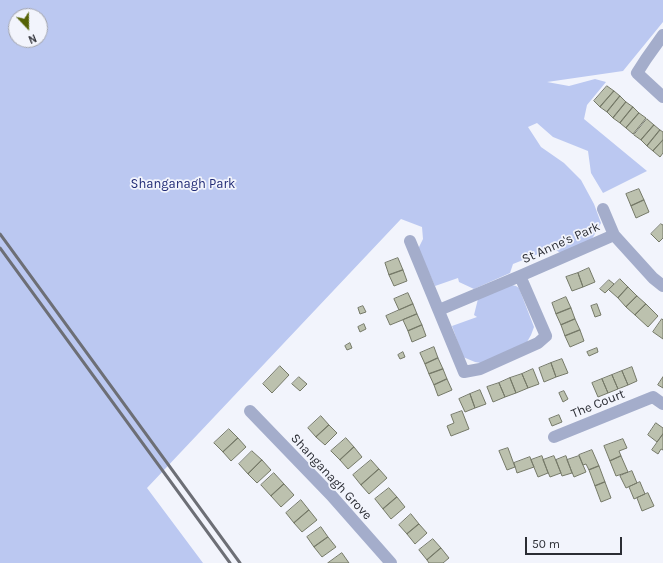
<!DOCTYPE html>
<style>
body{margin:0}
#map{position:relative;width:663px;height:563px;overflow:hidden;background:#f2f4fc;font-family:Karla,sans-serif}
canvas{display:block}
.north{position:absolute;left:8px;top:8px;width:40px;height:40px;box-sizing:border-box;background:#f2f4fc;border:1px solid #a2a4ac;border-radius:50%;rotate:158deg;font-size:11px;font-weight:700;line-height:16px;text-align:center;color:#2b2d34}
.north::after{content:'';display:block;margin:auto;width:14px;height:18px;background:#556205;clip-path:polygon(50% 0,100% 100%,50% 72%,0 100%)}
.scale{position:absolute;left:525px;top:537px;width:97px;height:18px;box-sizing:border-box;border:2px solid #2b2d34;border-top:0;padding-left:5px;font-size:12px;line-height:14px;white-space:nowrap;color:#2b2d34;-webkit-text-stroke:3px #f2f4fc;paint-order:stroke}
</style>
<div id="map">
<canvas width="663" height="563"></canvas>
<div class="north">N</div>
<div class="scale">50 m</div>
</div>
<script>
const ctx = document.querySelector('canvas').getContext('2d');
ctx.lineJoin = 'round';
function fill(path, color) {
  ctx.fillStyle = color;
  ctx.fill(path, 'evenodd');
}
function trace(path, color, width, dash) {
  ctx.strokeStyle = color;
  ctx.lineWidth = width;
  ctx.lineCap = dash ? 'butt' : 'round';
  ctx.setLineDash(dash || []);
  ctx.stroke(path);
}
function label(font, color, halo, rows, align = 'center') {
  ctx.font = font + ' Karla,sans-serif';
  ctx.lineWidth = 3.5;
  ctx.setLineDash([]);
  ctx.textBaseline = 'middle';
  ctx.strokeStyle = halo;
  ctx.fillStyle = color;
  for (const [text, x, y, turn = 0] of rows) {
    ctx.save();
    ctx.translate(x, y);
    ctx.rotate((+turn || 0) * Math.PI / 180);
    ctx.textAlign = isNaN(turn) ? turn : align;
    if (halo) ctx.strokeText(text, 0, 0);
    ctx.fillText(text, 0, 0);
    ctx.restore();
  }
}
fill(new Path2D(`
 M0 0H663V22L623 71 547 82 569 86 595 79 606 82 587 105 584 119 647 171 603 193 591 173 588 151 553 137 537 123 528 127 541 147 564 163 581 180 594 204 601 223 592 239 562 254 553 248 513 264 510 273 474 289 459 282 458 278 435 286 418 249 423 239 422 227 401 219 147 488 203 563H0ZM16 16H40V40H16Z
 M512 285 516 286 519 288 534 327 531 335 527 342 481 363 475 362 463 357 452 326 477 317 474 315 478 299Z`), '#bbc8f1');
const building = new Path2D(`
 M607 86 614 91 600 107 594 101Z
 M614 91 620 96 607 112 600 107Z
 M620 96 626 102 613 118 607 112Z
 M626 102 633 107 620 123 613 118Z
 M633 107 639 113 626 128 620 123Z
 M639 113 646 118 633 134 626 128Z
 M647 119 654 125 641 140 634 135Z
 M654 125 660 130 647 146 641 140Z
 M660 130 663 132V140L653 151 647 146Z
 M663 140V153L660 157 653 151Z
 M639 189 644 200 631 206 626 194Z
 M644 200 649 212 636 218 631 206Z
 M661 224 663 225V238L659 242 651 234Z
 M398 258 403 270 389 275 385 263Z
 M589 268 595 282 583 287 578 273Z
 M403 270 407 281 394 286 389 275Z
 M578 273 583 287 572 291 566 277Z
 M620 279 628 287 618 298 609 290Z
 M609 280 614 284 605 293 600 289Z
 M628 287 637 296 626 307 618 298Z
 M408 293 413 304 399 310 394 299Z
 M637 296 646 304 635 315 626 307Z
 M566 297 571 308 556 314 552 303Z
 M413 304 417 314 390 325 386 316Z
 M597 304 601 315 595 317 591 306Z
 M646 304 658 316 648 327 635 315Z
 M363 306 366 312 360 314 358 308Z
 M571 308 575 319 561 325 556 314Z
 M417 314 422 325 408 331 403 320Z
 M575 319 580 330 565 336 561 325Z
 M662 319 663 320V339L653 332Z
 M364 324 366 329 360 332 358 327Z
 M422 325 426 336 412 342 408 331Z
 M580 330 584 341 570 347 565 336Z
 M350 343 352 348 347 350 345 346Z
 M434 347 438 358 425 364 420 353Z
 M597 348 598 352 589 356 587 352Z
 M403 352 405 357 400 359 398 355Z
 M438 358 443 369 429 374 425 364Z
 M562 359 568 373 556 377 551 363Z
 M551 363 556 377 544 382 539 368Z
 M280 366 289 375 272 393 263 384Z
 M632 367 637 381 628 385 622 371Z
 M443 369 447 379 434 385 429 374Z
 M533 369 539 384 528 388 522 374Z
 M622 371 628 385 618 389 612 375Z
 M522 374 528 388 516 393 510 378Z
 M612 375 618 389 608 393 602 379Z
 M299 377 307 384 300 391 292 384Z
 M663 377V388L658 385Z
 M510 378 516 393 505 397 499 383Z
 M447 379 452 390 438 396 434 385Z
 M602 379 608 393 598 397 592 383Z
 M499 383 505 397 493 402 487 387Z
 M480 390 486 404 475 408 470 394Z
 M564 391 568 399 563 402 559 393Z
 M470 394 475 408 465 412 459 399Z
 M462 411 469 429 451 436 447 426 454 423 451 415Z
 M559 415 562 422 552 426 549 419Z
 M321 416 329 425 316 437 308 428Z
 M656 423 663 428V434L657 442 648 435Z
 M329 425 337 433 325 445 316 437Z
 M229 429 238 438 223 452 214 443Z
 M663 434V450L661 449 658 454 652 450Z
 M238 438 246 447 231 461 223 452Z
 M346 438 354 447 340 460 331 451Z
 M623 439 627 448 619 451 621 456 610 461 604 446Z
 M354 447 362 457 348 469 340 460Z
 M508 448 515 467 507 470 499 451Z
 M592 450 599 466 589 470 586 464 583 465 579 455Z
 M252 451 262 460 248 474 239 464Z
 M542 456 548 473 538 477 531 460Z
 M554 456 561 473 550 477 543 460Z
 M566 456 572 473 562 476 556 460Z
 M579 456 586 472 574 477 567 460Z
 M621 456 628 472 616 476 610 461Z
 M530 457 534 467 517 473 514 463Z
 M262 460 271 470 257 483 248 474Z
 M371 460 379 469 361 485 353 475Z
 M599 466 605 482 595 486 589 470Z
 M379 469 387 478 369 494 361 485Z
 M632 471 637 483 626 488 620 476Z
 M274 473 284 484 271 496 261 485Z
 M605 482 611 498 601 502 595 486Z
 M640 482 645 494 634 499 629 487Z
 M284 484 294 495 281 507 271 496Z
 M389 488 397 497 383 509 375 499Z
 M648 493 654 506 642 511 637 498Z
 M397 497 405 507 391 519 383 509Z
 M301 500 309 510 294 523 286 513Z
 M309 510 317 520 302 532 294 523Z
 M411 514 419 524 407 534 399 525Z
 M419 524 427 533 415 544 407 534Z
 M321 527 328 537 314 547 307 537Z
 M328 537 336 547 322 557 314 547Z
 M433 539 441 548 427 560 419 550Z
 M441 548 449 558 443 563H429L427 560Z
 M342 553 349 563H328Z`);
fill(building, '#bcc1ae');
trace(building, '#757968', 1);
trace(new Path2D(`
 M663 35 646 59 637 73 663 97
 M603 209 614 235
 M410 241 464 372 480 369 538 343 546 336 520 276
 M439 310 520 276 614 235 653 278 663 286
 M250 411 331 495 391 563
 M554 437 653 397 663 404`), '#a4adcb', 12);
trace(new Path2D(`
 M0 234 240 563
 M0 248 230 563`), '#6d6f76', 3);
label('13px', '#202a75', '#f2f4fc', [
 ["Shanganagh Park",183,184]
]);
label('13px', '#2b2d34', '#f2f4fc', [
 ["St Anne's Park",561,243,-24],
 ["The Court",598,404,-22],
 ["Shanganagh Grove",331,477,47]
]);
</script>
